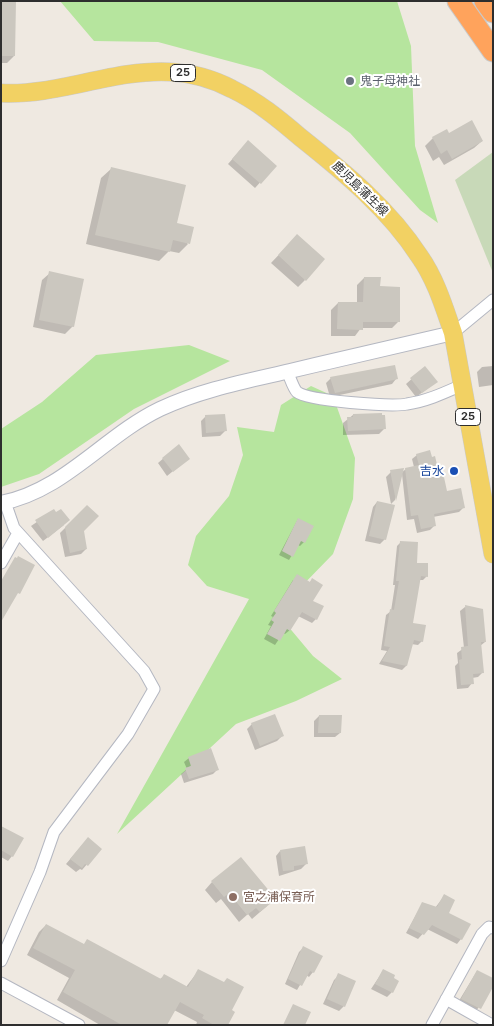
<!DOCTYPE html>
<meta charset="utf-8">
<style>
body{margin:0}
#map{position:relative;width:494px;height:1026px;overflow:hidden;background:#efe9e1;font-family:Inter,sans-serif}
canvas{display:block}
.frame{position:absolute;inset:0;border:2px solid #2e2e2e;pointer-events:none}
</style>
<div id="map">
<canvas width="494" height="1026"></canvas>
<div class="frame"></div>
</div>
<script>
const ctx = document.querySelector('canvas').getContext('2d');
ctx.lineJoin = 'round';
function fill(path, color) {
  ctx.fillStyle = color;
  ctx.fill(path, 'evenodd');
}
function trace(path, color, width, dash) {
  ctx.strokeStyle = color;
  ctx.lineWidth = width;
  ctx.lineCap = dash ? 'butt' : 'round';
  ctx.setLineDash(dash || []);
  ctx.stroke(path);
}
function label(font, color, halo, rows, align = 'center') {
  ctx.font = font + ' Inter,"Noto Sans JP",sans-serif';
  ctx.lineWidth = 4;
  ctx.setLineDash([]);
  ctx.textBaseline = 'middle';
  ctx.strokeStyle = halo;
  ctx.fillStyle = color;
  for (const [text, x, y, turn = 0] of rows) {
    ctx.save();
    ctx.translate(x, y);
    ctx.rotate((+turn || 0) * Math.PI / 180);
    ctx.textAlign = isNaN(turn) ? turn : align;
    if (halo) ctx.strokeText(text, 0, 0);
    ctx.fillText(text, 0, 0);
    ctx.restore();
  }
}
fill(new Path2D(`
 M60 1H397L411 46 415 146 438 223 420 210 350 133 262 70 158 42 94 41Z
 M189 345 230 361 134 409 39 474 1 487V429L42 402 96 355Z
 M311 386 333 396 355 458 353 499 333 554 297 591 282 619 313 656 342 679 296 701 236 724 117 834 249 599 207 586 188 565 196 536 229 496 243 455 237 427 274 432 281 405Z`), '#b6e59e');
fill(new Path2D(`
 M493 152V273L455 180Z`), '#c8d9b8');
fill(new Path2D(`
 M1 1 14 56 7 63H1Z
 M446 131 448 134 482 141 474 148 444 165 439 157 433 161 425 146 433 138Z
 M243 147 275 166 255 188 228 164Z
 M111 169 188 244 179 253 169 251 159 261 86 244 101 178Z
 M290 243 305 280 298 287 271 263Z
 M50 273 73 326 65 334 33 327 42 280Z
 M364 278 379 288 398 322 392 328H361L355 336H331V310L338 303H357V285Z
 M493 366V385L479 387 477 372 482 367Z
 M425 367 431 386 416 397 406 384Z
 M331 378 396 379 392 384 330 397 326 383Z
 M353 415 381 417 384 429 379 434 343 435V423Z
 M206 416 225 431 220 436 202 437 201 421Z
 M178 446 183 463 167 476 158 463Z
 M417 455 437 470 446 492 464 507 459 512 433 517 435 525 430 530 417 533 414 519 407 520 402 474 395 500 391 504 386 477 391 472 401 473 406 469 414 467 412 459Z
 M377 502 385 539 380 544 365 541 373 507Z
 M87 506 83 531 86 549 81 554 65 557 60 533Z
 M53 511 64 525 43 541 31 526Z
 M298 519 304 542 300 546 298 545 289 560 279 555Z
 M401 542 427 576 423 580H419L412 624 422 641 418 645 411 644 406 666 402 670 379 664 387 651 381 650 386 615 391 611 395 585H393L397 546Z
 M293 580 309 583 312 580V602L316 619 312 623 298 616 290 630 285 634 283 633 275 645 264 639 271 626 268 625 273 617 271 616Z
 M465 607 482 610 485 642 480 646 483 672 478 677 472 678V683L468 688 457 689 455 666 458 663 457 653 464 648 460 611Z
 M274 715 282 736 277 741 255 750 247 729 252 724Z
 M319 716 340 733 335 737H314V721Z
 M189 758 217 770 213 774 184 783 181 774 187 769 184 762Z
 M1 827 12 856 8 861 1 857Z
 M83 844 100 849 82 870 80 869 76 872 66 864Z
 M280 851 306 864 301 869 279 876 276 856Z
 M212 882 267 906 252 919 248 914 239 922 221 899 216 903 205 890Z
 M444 896 447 914 461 939 457 944 427 929 418 939 406 933 422 904 435 908Z
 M46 925 83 945 160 979 164 976 186 987 199 970 227 1025H196L197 1022 174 1010 166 1025H100L57 1000 69 978 27 955 39 932Z
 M303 948 313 972 309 977 306 975 297 990 285 984 299 952Z
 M383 971 392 992 387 997 371 989Z
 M477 971 493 984 475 1013 457 1004Z
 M339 975 344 1006 339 1011 323 1004 334 980Z`), '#0003');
fill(new Path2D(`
 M1 1H16L15 56H1Z
 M472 120 483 141 452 159 447 150 441 154 432 137 447 129 449 133Z
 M248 140 277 166 261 184 232 159Z
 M111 167 186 185 177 223 194 227 190 244 173 240 170 252 95 235Z
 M297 234 325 259 306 281 278 255Z
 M49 271 84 279 74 327 39 320Z
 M364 277H381L380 286 400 287V322H363V330L337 329 338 302H363Z
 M395 365 398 379 335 393 330 377Z
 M425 366 438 382 422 393 410 378Z
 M382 413V415H385L386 429 348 431 347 417H353V414Z
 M225 414 227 431 206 433 205 415Z
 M179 444 190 459 173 472 162 458Z
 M430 450 432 457 435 456 438 469 442 468 447 491 461 488 465 508 434 514 436 526 421 529 418 515 411 516 405 468 419 465 416 454Z
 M404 468 396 501 390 470Z
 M377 501 395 505 386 540 369 536Z
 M87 505 99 516 84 531 87 549 70 553 65 527Z
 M54 509 56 512 61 509 70 520 48 538 35 520Z
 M298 518 314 526 305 543 301 541 293 557 282 551Z
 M400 541 418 542 417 563H428V577L421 576 413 623 426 625 423 642 414 640 407 666 382 661 390 647 384 646 390 609 394 610 399 581H396Z
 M18 556 35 565 20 594 18 593 1 622V581L15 557 17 558Z
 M297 574 310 582 312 578 323 585 313 601 324 606 317 620 302 612 290 631 287 629 280 641 267 634 274 622 271 620 276 613 274 611Z
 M465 605 483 609 486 642H481L484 673 473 674 474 684 461 685 459 660 462 659 461 647 468 646Z
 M275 714 284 736 260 746 251 723Z
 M319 715H342L341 733H318Z
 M211 748 219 770 189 779 185 768 191 766 188 757Z
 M1 826 24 838 13 857 1 850Z
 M88 837 102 849 88 866 85 864 82 868 70 859Z
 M305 846 308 864 294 866V870L283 871 280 850Z
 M241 857 276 899 260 912 256 908 247 915 229 893 224 897 211 881Z
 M444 894 455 900 449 913 471 924 462 940 432 925 424 935 409 928 422 902 437 907Z
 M46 924 84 944 87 939 161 979 164 974 188 987 198 969 224 982 227 978 244 987 232 1010 235 1012 228 1025H214L202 1018 204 1015 180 1002 167 1025H122L63 992 75 970 33 948Z
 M303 946 323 956 314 973 310 971 302 986 288 979Z
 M383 969 395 975 394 978 399 981 393 993 375 984Z
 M477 970 493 978V987L481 1009 461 999Z
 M338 973 356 981 345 1007 327 999Z
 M293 1004 311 1012 305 1025H283Z`), '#cbc7bf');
const minor = new Path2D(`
 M453 333 493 300
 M287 371C290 377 293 388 297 392 308 401 392 407 407 404 427 401 444 393 462 385
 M1 563 18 533
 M1 961 40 872 54 832 128 734 154 689 144 671 14 528 5 502
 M1 983 79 1025
 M446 999 492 1025
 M432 1025 482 934 489 927 493 928`);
const tertiary = new Path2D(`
 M1 503C64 491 104 436 160 409 200 390 247 381 290 371 344 358 398 346 453 333`);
const primary = new Path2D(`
 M1 93C58 96 113 69 170 72 191 73 213 79 232 89 257 101 279 119 300 137 344 172 389 209 420 257 436 280 444 307 453 333L493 554`);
const motorway = new Path2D(`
 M458 1 493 51
 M485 1 493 12`);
trace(minor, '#b4b7c1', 13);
trace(tertiary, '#b4b7c1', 16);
trace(primary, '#c9c9c9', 19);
trace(motorway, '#c9c9c9', 23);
trace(minor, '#fff', 11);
trace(tertiary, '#fff', 14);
trace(primary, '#f2d163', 18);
trace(motorway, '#ffa35c', 21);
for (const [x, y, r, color] of [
 [350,81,5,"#6b7280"],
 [454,471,5,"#1a4fb4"],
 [233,897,5,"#8d6e63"]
]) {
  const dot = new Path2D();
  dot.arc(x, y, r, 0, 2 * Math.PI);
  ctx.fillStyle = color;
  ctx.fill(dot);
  trace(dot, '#fff', 2);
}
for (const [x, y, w] of [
 [183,73,25],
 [468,417,25]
]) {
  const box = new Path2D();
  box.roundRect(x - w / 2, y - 8.5, w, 17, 4);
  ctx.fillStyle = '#fff';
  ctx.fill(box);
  trace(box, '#2e2e2e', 1);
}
label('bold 11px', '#2e2e2e', null, [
 ["25",183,73],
 ["25",468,417]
]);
label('12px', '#5b616d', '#fff', [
 ["鬼子母神社",360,81]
], 'left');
label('12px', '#2e2e2e', '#fff', [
 ["鹿児島蒲生線",360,189,44]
]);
label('12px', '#164399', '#fff', [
 ["吉水",444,471]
], 'right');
label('12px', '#785e54', '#fff', [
 ["宮之浦保育所",243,897]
], 'left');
</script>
